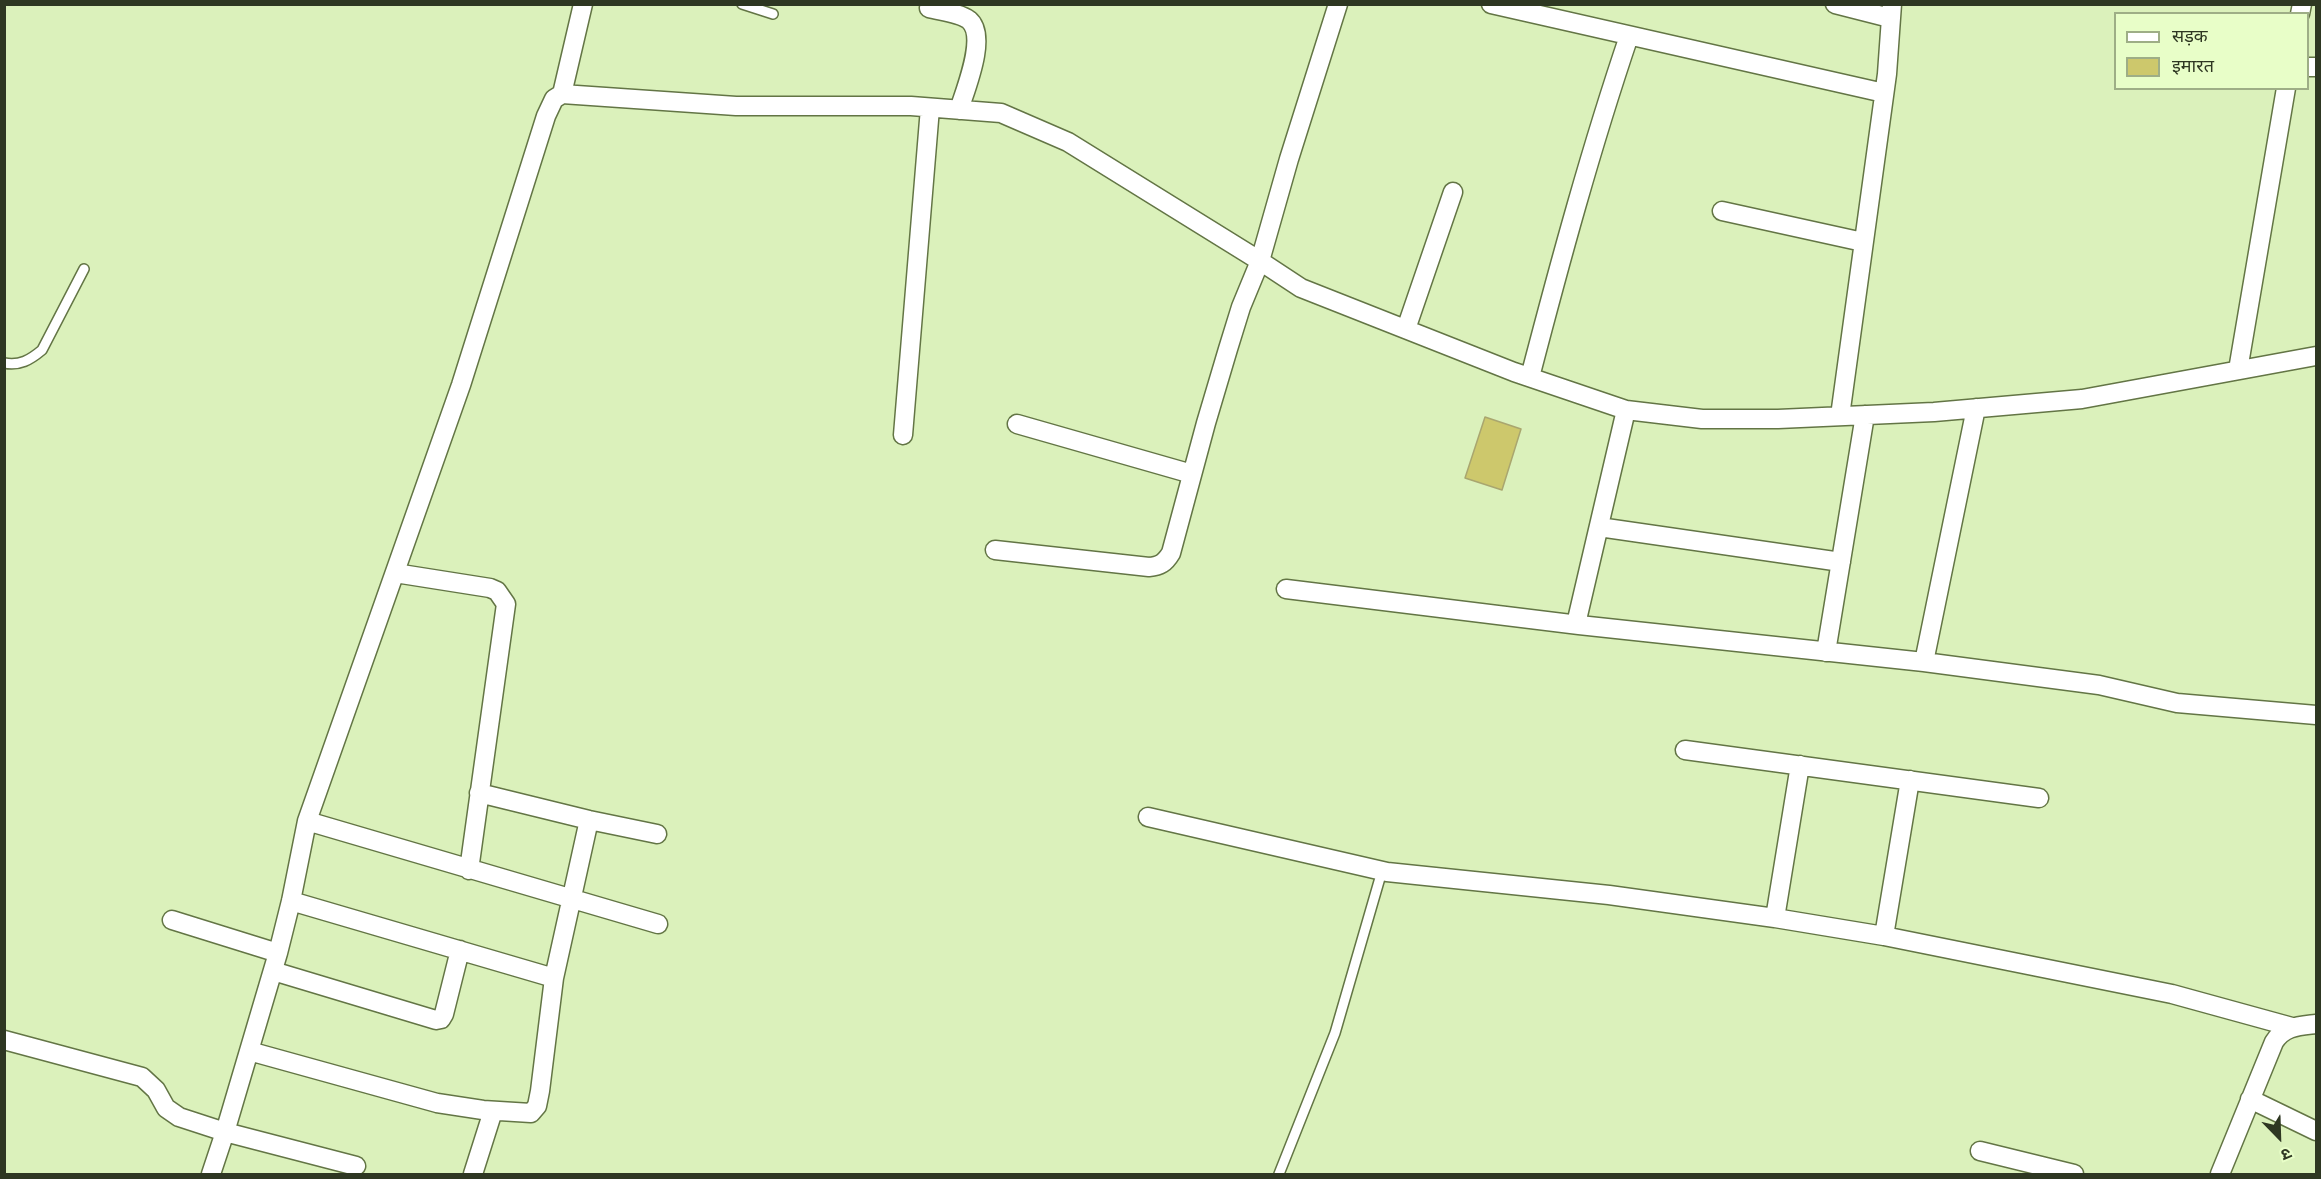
<!DOCTYPE html>
<meta charset="utf-8">
<style>
body{margin:0}
#map{position:relative;width:2321px;height:1179px;overflow:hidden;background:#dbf1bb;font-family:Rubik,"Noto Sans Devanagari",sans-serif}
canvas{display:block}
.frame{position:absolute;inset:0;border:6px solid #2e3722;pointer-events:none}
.legend{position:absolute;left:2114px;top:12px;width:195px;height:78px;box-sizing:border-box;background:#e8fec8;border:2px solid #9eae86;margin:0;padding:8px 10px;list-style:none;font-size:18px;color:#2e3722}
.legend li{display:flex;align-items:center;gap:12px;height:30px}
.legend b{width:30px;border:2px solid #9eae86}
.north{position:absolute;left:2249px;top:1107px;width:60px;height:60px;-webkit-text-stroke:4px #e8fec8;paint-order:stroke;rotate:157deg;font-size:16px;font-weight:700;line-height:24px;text-align:center;color:#2e3722}
.north::after{content:'';display:block;margin:auto;width:21px;height:27px;background:#2e3722;clip-path:polygon(50% 0,100% 100%,50% 72%,0 100%)}
</style>
<div id="map">
<canvas width="2321" height="1179"></canvas>
<div class="frame"></div>
<ul class="legend">
<li><b style="height:8px;background:#fff"></b>सड़क</li>
<li><b style="height:16px;background:#cdc86c"></b>इमारत</li>
</ul>
<div class="north">उ</div>
</div>
<script>
const ctx = document.querySelector('canvas').getContext('2d');
ctx.lineJoin = 'round';
function fill(path, color) {
  ctx.fillStyle = color;
  ctx.fill(path, 'evenodd');
}
function trace(path, color, width, dash) {
  ctx.strokeStyle = color;
  ctx.lineWidth = width;
  ctx.lineCap = dash ? 'butt' : 'round';
  ctx.setLineDash(dash || []);
  ctx.stroke(path);
}
const building = new Path2D(`
 M1485 417 1521 429 1502 490 1465 478Z`);
fill(building, '#cdc86c');
trace(building, '#a9a66f', 1.5);
const lane = new Path2D(`
 M742 4 773 14
 M4 363C20 366 30 360 42 350L84 269
 M1279 1174 1335 1033 1382 871`);
const street = new Path2D(`
 M1491 4 1884 93
 M1835 4 1890 18
 M929 8C940 11 960 13 969 20 988 36 965 90 959 110
 M2300 14 2302 4
 M2308 67H2316
 M562 94 583 4
 M1722 211 1863 242
 M1406 329 1453 192
 M2238 370 2286 88
 M1530 377C1560 262 1591 148 1629 36
 M1840 416 1887 74 1892 4
 M1017 424 1192 474
 M903 435 930 108
 M1599 527 1841 562
 M995 550 1149 567C1160 566 1165 563 1171 553L1206 423 1228 349 1241 307 1260 261 1289 159 1338 4
 M395 573 490 588 497 591 506 604 469 870
 M1286 589 1579 625 1924 662 2099 685 2177 703 2316 715
 M1576 624 1626 410
 M1826 652 1865 415
 M1924 662 1976 408
 M1685 750 2039 798
 M479 793 589 820 657 834
 M1148 817 1387 872 1609 895 1775 918 1884 936 2172 994 2292 1027
 M307 821 658 924
 M291 901 554 978
 M1775 918 1800 765
 M172 920 278 953
 M1884 936 1910 780
 M273 971 436 1020 441 1019 444 1014 460 950
 M4 1040 142 1077 156 1090 166 1108 179 1117 225 1132 356 1166
 M249 1051 437 1103 483 1110 531 1113 537 1106 540 1091 554 978 589 820
 M2250 1099 2316 1131
 M1980 1151 2074 1174
 M211 1174 225 1132 278 953 291 901 307 821 461 385 546 116 554 99 562 94 736 106H911L1001 113 1068 142 1260 261 1301 288 1514 372 1626 410 1702 419H1778L1934 412 2082 399 2316 356
 M473 1174 493 1111
 M2220 1174 2274 1042C2284 1026 2299 1026 2316 1024`);
trace(lane, '#637545', 12);
trace(street, '#637545', 21);
trace(lane, '#fff', 9);
trace(street, '#fff', 18);
</script>
